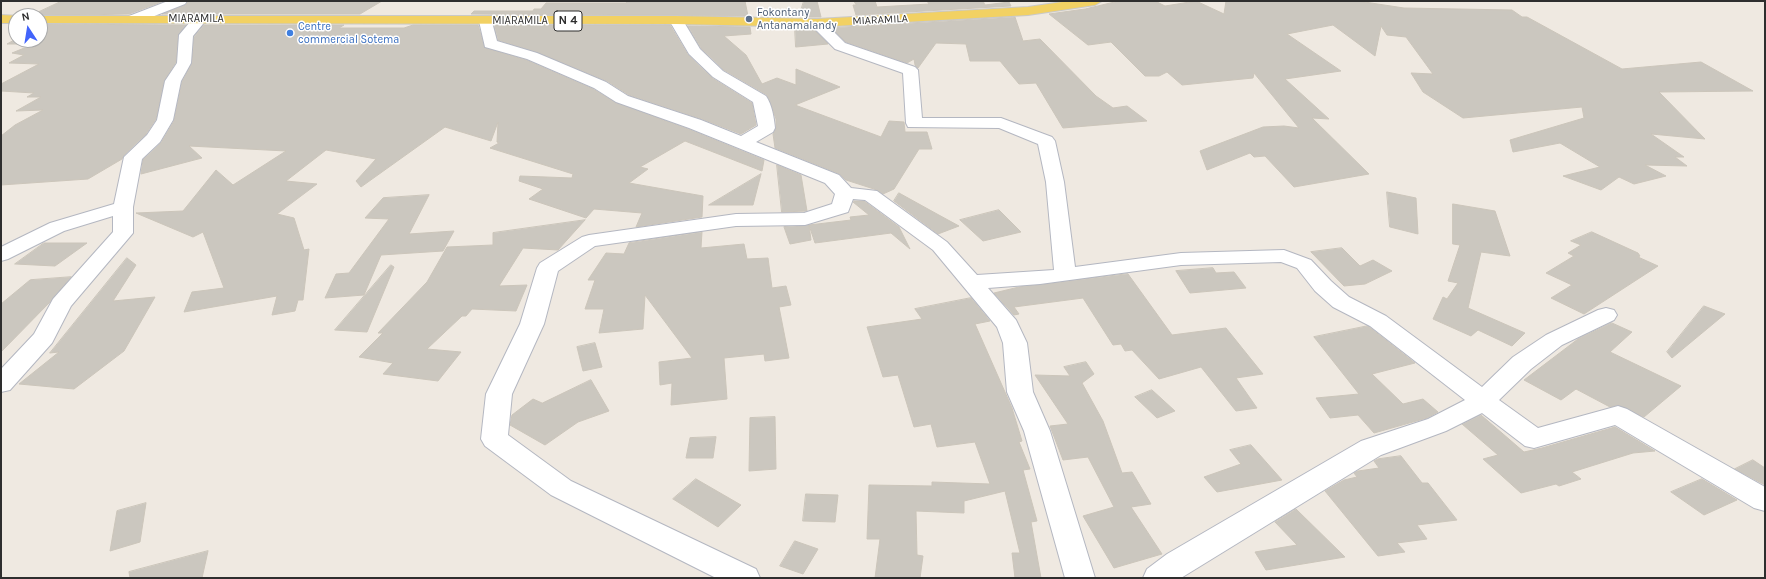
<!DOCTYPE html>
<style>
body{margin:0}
#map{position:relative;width:1766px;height:579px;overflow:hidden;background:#efe9e1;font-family:Karla,sans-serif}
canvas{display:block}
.frame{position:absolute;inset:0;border:2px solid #2e2e2e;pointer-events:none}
.north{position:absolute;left:8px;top:8px;width:40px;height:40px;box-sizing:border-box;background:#fff;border:1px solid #ababab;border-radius:50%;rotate:348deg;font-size:11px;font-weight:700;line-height:16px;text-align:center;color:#2e2e2e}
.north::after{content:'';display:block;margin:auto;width:14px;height:18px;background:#4264fb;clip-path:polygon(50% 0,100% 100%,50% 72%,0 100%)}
</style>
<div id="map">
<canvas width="1766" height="579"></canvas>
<div class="frame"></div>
<div class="north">N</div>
</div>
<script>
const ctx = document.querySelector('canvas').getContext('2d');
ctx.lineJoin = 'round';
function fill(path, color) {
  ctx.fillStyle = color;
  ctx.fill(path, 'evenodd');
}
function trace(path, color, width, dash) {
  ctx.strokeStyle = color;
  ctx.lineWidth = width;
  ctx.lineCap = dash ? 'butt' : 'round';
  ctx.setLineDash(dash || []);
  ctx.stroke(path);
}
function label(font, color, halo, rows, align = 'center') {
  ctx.font = font + ' Karla,sans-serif';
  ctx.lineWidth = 3;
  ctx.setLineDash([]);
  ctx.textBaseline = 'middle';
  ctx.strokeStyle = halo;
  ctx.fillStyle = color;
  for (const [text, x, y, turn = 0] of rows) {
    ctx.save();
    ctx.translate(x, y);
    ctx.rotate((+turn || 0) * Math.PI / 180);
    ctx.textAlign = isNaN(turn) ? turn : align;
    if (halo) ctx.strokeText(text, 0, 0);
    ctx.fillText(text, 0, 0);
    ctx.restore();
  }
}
const building = new Path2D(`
 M62 1H164L129 14 30 16Z
 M188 1H382L360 14H162L186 5Z
 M627 1H745L748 16 471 14 474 11H533L534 9H541L546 3H626Z
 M804 1H817L821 17H799Z
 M854 1H875L877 7 929 4 927 1H983L985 5 1009 2 1011 6 856 15 853 5H856Z
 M1119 1H1155L1165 6 1196 1 1224 14 1226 1H1358L1404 8 1512 10 1522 17H1527L1622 69 1701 62 1753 91 1659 92 1705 139 1651 134 1684 157H1675L1687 166 1645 165 1666 176 1634 184 1619 177 1601 190 1563 176 1600 167 1560 143 1513 152 1510 140 1584 118 1582 107 1463 118 1423 92 1411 73 1433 74 1406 37 1387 35 1381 26 1375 56 1333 25 1287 34 1341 71 1285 79 1329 119 1312 118 1369 174 1294 187 1265 156 1254 157 1250 153 1207 170 1200 151 1263 127 1284 126 1299 128 1254 73 1253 78 1182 85 1167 72 1159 76H1145L1111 42 1088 45 1049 14 1085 9Z
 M1015 17 1023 41 1040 39 1096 96 1113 108 1127 106 1147 121 1063 128 1036 83 1019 84 1000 61H970L966 44 936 43 918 68 915 65 914 59 907 63 846 42 832 28Z
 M40 24 186 25 178 35 176 62 164 81 156 119 146 134 123 156 122 159 88 179 1 185V136L15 125 43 110 16 111 41 97H27L34 93 1 91V84L39 64 9 63 24 55 12 53 34 44H7L16 39 40 40Z
 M204 25H344L339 28H404L413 25H478L485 48 526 60 593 89 616 103 688 129 764 160 762 171 685 141 640 167 648 169 629 183 703 196 702 217 636 227 642 213 594 209 586 218 529 199 543 189 519 181 520 176 572 178 573 174 490 148 499 143 497 142 498 122 491 141 445 127 361 187 356 181 376 159 326 150 286 181 317 184 277 214 294 218 304 250 309 249 303 300H298L295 311 272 315 277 296 184 312 192 292 224 288 203 232 193 237 136 213 183 211 216 170 233 185 286 151 189 146 202 158 141 174 143 160 161 143 174 121 182 82 192 63 194 37Z
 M494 25H670L688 55 712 78 752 103 756 125 741 134 702 119 629 95 607 81 537 52 498 40Z
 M688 26 750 27 751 34 724 36 746 55 762 84 777 78 796 85V69L840 87 795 105 881 137 889 121 904 122 905 132H927L932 149H919L894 189 883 194 877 190 846 180 840 174 775 148 773 134 776 128V119L767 95 724 70 701 48Z
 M795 28H812L828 44 796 47Z
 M777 165 801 175 807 211 782 212Z
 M761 174 753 205H709Z
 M1387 192 1416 198 1418 234 1390 227Z
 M899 193 937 214 959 226 938 234 894 201Z
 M429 195 409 234 454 231 443 251 381 255 364 295 325 298 336 274 349 273 389 219 365 218 383 198Z
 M854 201H864L899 227 910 249 891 233 815 243 809 225 851 220 850 217 869 215 853 202Z
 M1453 204 1495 211 1510 256 1481 252 1468 308 1525 333 1512 346 1478 330 1471 336 1433 319 1443 297 1447 299 1458 283 1448 281 1460 245 1453 244Z
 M999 210 1021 232 983 241 960 220Z
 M585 220 558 250 523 248 499 286 527 285 516 311 472 309 466 316H462L427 349 461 352 438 381 383 374 393 363 359 357 383 333H378L427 282 447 247 493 245V233Z
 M809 225 811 240 790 244 784 227Z
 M702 232 701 248 744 244 747 259 768 258 772 288 786 286 791 305 779 307 789 358 765 361 764 354 724 358 727 399 671 405 672 383 660 385 659 362 692 358 645 295 643 329 599 333 604 309H585L595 280H588L606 253 624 254 629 243Z
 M1592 232 1638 253 1640 256 1638 257 1658 266 1584 314 1551 298 1572 285 1546 273 1574 256 1568 253 1581 245 1571 241Z
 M44 243H87L55 266 15 264Z
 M1342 248 1360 266 1373 260 1392 271 1365 284 1344 286 1311 252Z
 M127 258 136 265 113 301 155 297 124 351 74 389 19 384 59 352 50 353Z
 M391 265 394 267 367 332 335 330Z
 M1213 268 1216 273 1234 272 1246 288 1190 293 1176 271Z
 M1128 274 1172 335 1226 328 1263 374 1236 378 1257 408 1236 411 1201 367 1159 379 1132 350 1125 351 1121 344 1113 345 1083 298 1014 307 1019 314 1014 315 994 293 1019 287Z
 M71 277 49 303 1 352V304L30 280Z
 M971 298 990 321 975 324 1012 408 1022 441 1019 442 1030 469 1023 470 1037 521 1031 522 1041 578H1015L1012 553H1020L1005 491 964 501V513L916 511 917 555 923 556 920 578H875L880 539H867L869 485 932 486V482L990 484 975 442 937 447 931 424 914 427 898 375 883 377 867 327 922 319 915 309Z
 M1704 306 1725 314 1672 358 1667 352Z
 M1612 323 1632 332 1610 352 1681 386 1644 417 1618 405 1610 407 1576 389 1561 400 1524 380 1578 339Z
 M1368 326 1415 363 1372 374 1403 404 1423 399 1438 412 1427 418 1374 433 1358 415 1330 418 1316 398 1359 394 1314 337Z
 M595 343 602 367 583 371 577 347Z
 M1086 362 1094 374 1082 383 1103 421 1122 473 1132 472 1151 504 1131 507 1162 554 1114 568 1083 516 1114 507 1088 457 1063 460 1050 426 1068 424 1035 375 1070 376 1064 367Z
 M591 380 609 411 578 422 545 445 510 425 512 415 533 399 542 403Z
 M1152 390 1175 411 1157 418 1135 397Z
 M1481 415 1524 452 1542 448 1615 427 1655 451 1633 453 1572 472 1581 479 1559 486 1556 484 1521 493 1483 459 1498 455 1462 424Z
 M775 417 776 469 749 471 750 418Z
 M716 437 713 458H686L690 438Z
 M1251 445 1282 480 1217 492 1204 477 1241 464 1230 450Z
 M1401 456 1422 483H1428L1457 520 1417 525 1427 539 1397 543 1405 552 1378 556 1325 491 1344 480 1357 477 1354 473 1358 471 1379 468 1374 461 1378 459Z
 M1753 460 1765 468V485L1735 469Z
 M696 479 741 505 718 527 673 499Z
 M1702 479 1737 500 1704 515 1671 492Z
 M806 494 838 495 835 522 803 521Z
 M146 503 140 542 110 551 117 511Z
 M1296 509 1345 557 1266 570 1255 552 1297 545 1275 522Z
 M795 541 818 549 803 574 780 566Z
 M208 551 202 578H130L129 572Z`);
fill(building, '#cbc7bf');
trace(building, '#cbc5ba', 1);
const street = new Path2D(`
 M168 1H187L185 4 139 22H129L127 19 129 16Z
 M200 15 205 16 207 19 193 36 191 63 181 81 173 120 160 142 142 159 133 207V233L71 306 52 343 10 390 1 392V369L34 334 53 299 113 232V216L64 231 8 259 1 261V247L50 223 114 204 124 157 147 135 157 120 165 81 177 63 179 35 195 16Z
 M676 16 681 17 700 49 723 71 766 96C772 105 774 117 775 128L773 132 756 142 839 175 851 188 877 191 947 242 977 275 1054 270 1046 182 1038 144 999 128 908 127 906 123 903 73 835 49 812 26 810 23 812 20H822L845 43 915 67 918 70 922 118H1001L1052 137 1055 141 1064 182 1075 267 1181 253 1284 250 1311 260 1331 281 1349 297 1386 316 1482 387 1513 357 1546 335 1598 310 1606 308 1614 310 1617 315 1614 320 1562 345 1531 369 1499 400 1538 428 1618 406 1627 409 1765 487V511L1754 508 1615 425 1534 448 1525 446 1482 413 1446 431 1381 455 1181 578H1143L1147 569 1167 554 1361 441 1428 419 1465 400 1370 326 1333 307 1315 291 1297 268 1281 262 1181 265 1040 284 988 288 1016 320 1027 343 1033 392 1050 431 1095 578H1065L1024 431 1007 392 1003 343 997 327 933 250 865 200 853 199 848 212 805 225 736 226 595 246 558 271 544 324 512 394 508 435 571 481 756 569 760 578H716L551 495 485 446 481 439 486 394 520 324 537 268 540 263 582 237 589 235 736 214 804 213 832 204 835 194 825 183 689 128 616 102 594 88 527 59 485 47 479 21 481 18H491L497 41 537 53 606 82 628 96 701 120 741 136 758 126 753 102 713 77 689 54 669 20 671 17Z`);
const primary = new Path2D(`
 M1069 1H1102L1095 5 1028 15 817 27 676 24 40 23V16H36H676L817 19 1028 7Z
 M1 15 20 16H16V23H1Z`);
trace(street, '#b4b7c1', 2);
trace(primary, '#c9c9c9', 2);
fill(street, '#fff');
fill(primary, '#f2d163');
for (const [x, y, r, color] of [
 [749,19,4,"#5c6f8a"],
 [290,33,4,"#3f7fe0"]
]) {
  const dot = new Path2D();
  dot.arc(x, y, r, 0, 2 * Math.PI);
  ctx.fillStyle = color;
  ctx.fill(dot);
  trace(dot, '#fff', 1.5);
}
label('11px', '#4e5e75', '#fff', [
 ["Fokontany",757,13],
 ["Antanamalandy",757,26]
], 'left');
label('11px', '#2e2e2e', '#fff', [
 ["MIARAMILA",196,19],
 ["MIARAMILA",880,20,-3],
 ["MIARAMILA",520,21]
]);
label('11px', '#366cbe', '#fff', [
 ["Centre",298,27],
 ["commercial Sotema",298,40]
], 'left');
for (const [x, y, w] of [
 [568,21,28]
]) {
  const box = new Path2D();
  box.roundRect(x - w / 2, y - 10, w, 20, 3);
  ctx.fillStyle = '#fff';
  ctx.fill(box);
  trace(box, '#2e2e2e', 1);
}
label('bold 12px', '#2e2e2e', null, [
 ["N 4",568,21]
]);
</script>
